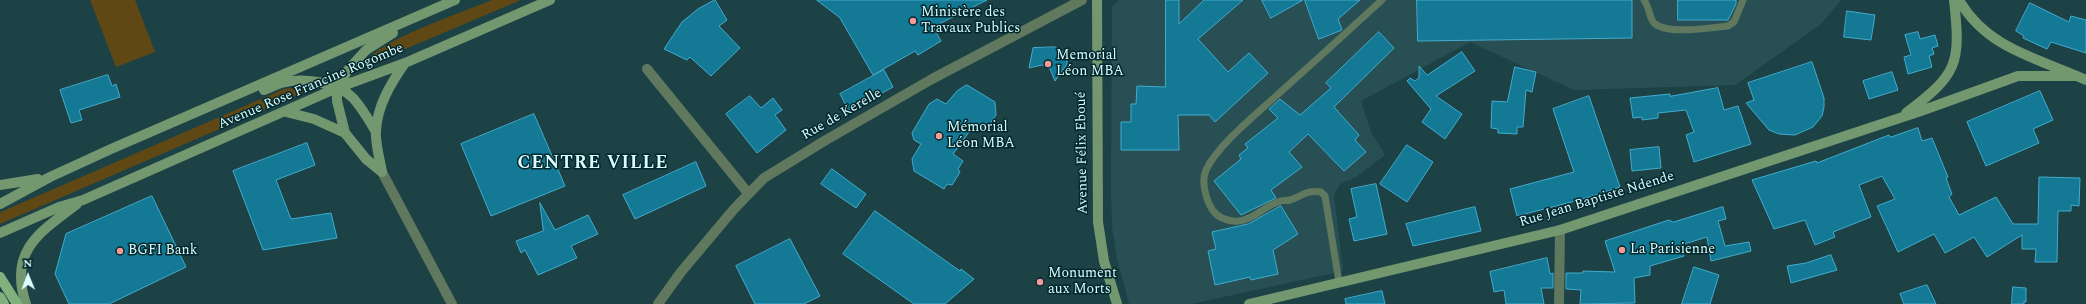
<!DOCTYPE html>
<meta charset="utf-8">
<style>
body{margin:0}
#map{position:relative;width:2086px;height:304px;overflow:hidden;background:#1d4245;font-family:Spectral,serif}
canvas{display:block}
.north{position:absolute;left:8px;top:256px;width:40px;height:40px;-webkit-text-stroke:3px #01282c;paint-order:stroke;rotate:359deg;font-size:11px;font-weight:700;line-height:16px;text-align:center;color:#dcfbfe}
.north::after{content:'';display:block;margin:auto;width:14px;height:18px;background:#dcfbfe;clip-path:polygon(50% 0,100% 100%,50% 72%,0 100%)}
</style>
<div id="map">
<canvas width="2086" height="304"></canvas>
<div class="north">N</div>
</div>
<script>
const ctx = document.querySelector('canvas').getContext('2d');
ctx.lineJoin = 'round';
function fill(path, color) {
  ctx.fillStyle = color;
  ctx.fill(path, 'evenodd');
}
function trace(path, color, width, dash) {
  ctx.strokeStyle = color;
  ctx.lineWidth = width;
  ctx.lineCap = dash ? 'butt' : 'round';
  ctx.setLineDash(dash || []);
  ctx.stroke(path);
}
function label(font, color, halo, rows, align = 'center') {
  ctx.font = font + ' Spectral,serif';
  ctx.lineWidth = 3;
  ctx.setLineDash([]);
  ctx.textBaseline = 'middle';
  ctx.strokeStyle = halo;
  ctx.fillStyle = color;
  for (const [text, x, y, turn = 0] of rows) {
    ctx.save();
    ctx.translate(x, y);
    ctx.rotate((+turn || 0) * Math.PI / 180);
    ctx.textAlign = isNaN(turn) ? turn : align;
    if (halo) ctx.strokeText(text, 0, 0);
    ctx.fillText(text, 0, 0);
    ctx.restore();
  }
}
fill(new Path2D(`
 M1119 0H1841L1821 24 1735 85 1574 90 1470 42 1361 101 1371 132 1385 155 1356 177 1340 184 1334 195 1343 271 1191 304H1129L1117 258 1112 227 1111 191 1112 6Z`), '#285054');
fill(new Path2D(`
 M90 0H135L155 52 116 67Z
 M492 0H521L370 64 369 59C383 39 466 11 492 0Z
 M300 87 305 88V92L0 224V213L3 211 284 89Z`), '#5f4814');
const building = new Path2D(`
 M715 0 727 20 719 26 740 48 711 76 690 57 687 60 664 49 682 22 698 9Z
 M817 0H987L933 27 941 41 918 55 915 51 873 75 840 18Z
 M1166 0H1179V24L1204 0H1243L1198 39 1228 72 1249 53 1268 73 1215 122 1209 115H1178L1179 150H1121V122H1131V104H1136L1137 86 1165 87Z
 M1262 0H1303L1271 18Z
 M1305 0H1360L1338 19 1342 30 1319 39Z
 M1417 0H1632V38L1418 41Z
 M1678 0H1736V4L1728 20H1678Z
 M2030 3 2069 22 2071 16 2086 20V53L2051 42 2047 49 2023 38 2024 36 2016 31Z
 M1847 11 1875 15 1871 40 1844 37Z
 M1379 32 1394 48 1334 107 1359 135 1355 140 1366 152 1344 171 1308 134 1289 152 1302 167 1271 190 1276 198 1241 215 1214 181 1241 159 1239 155 1248 148 1245 144 1278 118 1269 109 1280 99 1300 115 1331 88 1326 83Z
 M1918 32 1920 39 1935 35 1938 46 1932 48 1934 54 1929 56 1932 67 1908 74 1904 57 1911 55 1905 35Z
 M1055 47 1062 51 1067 58V64L1055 81 1050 69 1042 65 1029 68 1033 48Z
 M1462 52 1475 71 1436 96 1462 114 1445 139 1422 122 1431 109 1407 81 1410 78 1415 81 1419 78V66L1427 75Z
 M1812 62 1824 98V107L1822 116 1813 127 1795 135 1779 134 1769 130 1746 103 1754 100 1748 83Z
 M1515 67 1536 72 1532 92 1526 90 1523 127H1517V134L1498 133V129L1491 128 1492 101 1507 102Z
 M884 70 893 87 849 111 840 94Z
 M1892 72 1898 90 1869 99 1863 81Z
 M108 75 112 86 116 84 120 97 79 110 82 120 71 123 60 90Z
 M967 85 995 102 996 115 988 127 969 132 953 154 963 161 958 169 960 172 952 185 947 184 944 189 914 171 912 159 921 144 914 140 912 133 929 104 937 99 946 104 957 91Z
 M1718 88 1724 110 1738 106 1751 144 1694 162 1686 135 1694 132 1686 110 1658 113V118L1642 120V117L1633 118 1630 98 1670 94V96Z
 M2040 91 2053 120 2033 129 2039 143 1986 166 1967 122Z
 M750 96 761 108 773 98 782 110 775 115 786 130 757 153 726 114Z
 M1589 96 1620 187 1583 199 1517 216 1510 189 1574 172 1553 109Z
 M534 114 565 186 491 216 461 144Z
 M1918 128 1922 141 1932 138 1948 177 1946 178 1952 194 1949 197 1959 215 1996 197 2013 224H2038L2039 177 2080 178 2079 206 2071 205V211H2058L2057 262H2035L2036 249H2022V235L1987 257 1974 237 1945 253 1934 234 1898 252 1877 206 1895 199 1882 176 1859 185 1871 217 1833 232 1835 237 1815 245 1805 220 1774 229 1752 180 1816 161 1817 163 1889 135 1890 137Z
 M307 143 315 165 276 180 291 219 331 213 337 238 263 250 233 171Z
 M1407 145 1433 162 1407 202 1380 184Z
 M1659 147 1661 168 1632 171 1630 150Z
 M696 162 706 186 635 219 623 195Z
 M832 169 866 194 856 208 821 184Z
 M1376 184 1387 234 1354 241 1349 219 1357 217 1351 189Z
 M152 196 186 267 109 304H69L55 274 66 234Z
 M540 203 555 230 588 215 598 234 571 246 577 258 538 275 525 250 521 253 516 241 543 231Z
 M1281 206 1298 234 1273 250 1278 274 1251 280 1250 277 1215 285 1208 251 1216 249 1212 232 1248 224Z
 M1475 207 1481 231 1413 246 1406 224Z
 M1723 207 1726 219 1718 221 1725 246 1749 242 1751 251 1711 261 1707 237 1681 245 1684 256 1650 266V275L1634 278 1635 303 1580 304 1581 290 1566 289V273H1583V271L1615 272 1605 241 1669 220 1673 222Z
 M875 211 960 271 961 269 974 279 945 304H914L843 254Z
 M790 239 820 296 804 304H755L736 266Z
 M1831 255 1837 270 1791 283 1787 266 1806 263Z
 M1547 258 1550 274 1553 273V288H1541L1544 304H1506L1504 290 1494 292 1490 272Z
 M1694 267 1719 275 1710 304H1682Z
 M1927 285 1936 304H1904L1900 294Z
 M2013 287 2026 288V302L2024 301V304H2012Z
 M1382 291 1385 304H1346L1345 299Z`);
fill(building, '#137995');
trace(building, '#43abcd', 1);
trace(new Path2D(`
 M1644 0C1649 6 1649 17 1654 23 1666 35 1711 28 1728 26L1734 22 1743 0
 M1339 282 1325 196 1321 192C1305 190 1302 196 1290 200 1286 201 1281 200 1278 202 1258 209 1247 229 1222 218 1208 212 1200 184 1206 170 1218 145 1255 115 1276 96 1312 64 1347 32 1382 0`), '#60785e', 7);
trace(new Path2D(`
 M647 69 748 193
 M382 172 452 304
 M658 304 681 272 734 209 764 178 826 140 932 79 1082 0
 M1559 304 1560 230`), '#60785e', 10);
trace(new Path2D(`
 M1097 0 1098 222 1104 261 1117 304
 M1959 0C1987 49 2038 58 2086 80
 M264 90C270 88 275 85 281 83 302 77 337 82 353 98 362 108 369 120 376 132
 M286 112 314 119 345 133
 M1906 113C1958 74 1961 64 1954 0
 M382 172 366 159 345 133 337 101V88L348 70 366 50 393 33
 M382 172C380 159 375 144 376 131 377 106 391 83 405 63
 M0 185 38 179
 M0 204 50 177 111 149 455 0
 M0 233 59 207 83 200 337 88 405 63 550 0
 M26 304C8 251 40 232 77 204
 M1249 304 1560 230 1921 111 2018 76H2077`), '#739870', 10);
trace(new Path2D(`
 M0 277 17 304
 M0 297 4 304`), '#81b27e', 10);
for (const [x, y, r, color] of [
 [913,21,4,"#f59b97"],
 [1048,64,4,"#f59b97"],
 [939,136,4,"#f59b97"],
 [1622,250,4,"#f59b97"],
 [120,251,4,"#f59b97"],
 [1040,282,4,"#f59b97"]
]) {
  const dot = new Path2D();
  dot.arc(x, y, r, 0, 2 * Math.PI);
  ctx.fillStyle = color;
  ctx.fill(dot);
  trace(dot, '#01282c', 1.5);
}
label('14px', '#dcfbfe', '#01282c', [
 ["Ministère des",921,13],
 ["Travaux Publics",921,29],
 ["Memorial",1056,56],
 ["Léon MBA",1056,72],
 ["Mémorial",947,128],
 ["Léon MBA",947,144],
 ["La Parisienne",1630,250],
 ["BGFI Bank",128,251],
 ["Monument",1048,274],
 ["aux Morts",1048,290]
], 'left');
label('14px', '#dcfbfe', '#01282c', [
 ["Avenue Rose Francine Rogombe",311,87,-23],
 ["Rue de Kerelle",842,115,-30],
 ["Avenue Félix Eboué",1083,153,-91],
 ["Rue Jean Baptiste Ndende",1597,200,-17]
]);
ctx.letterSpacing = '1px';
label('bold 18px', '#dcfbfe', '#01282c', [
 ["CENTRE VILLE",593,164]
]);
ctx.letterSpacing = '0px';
</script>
